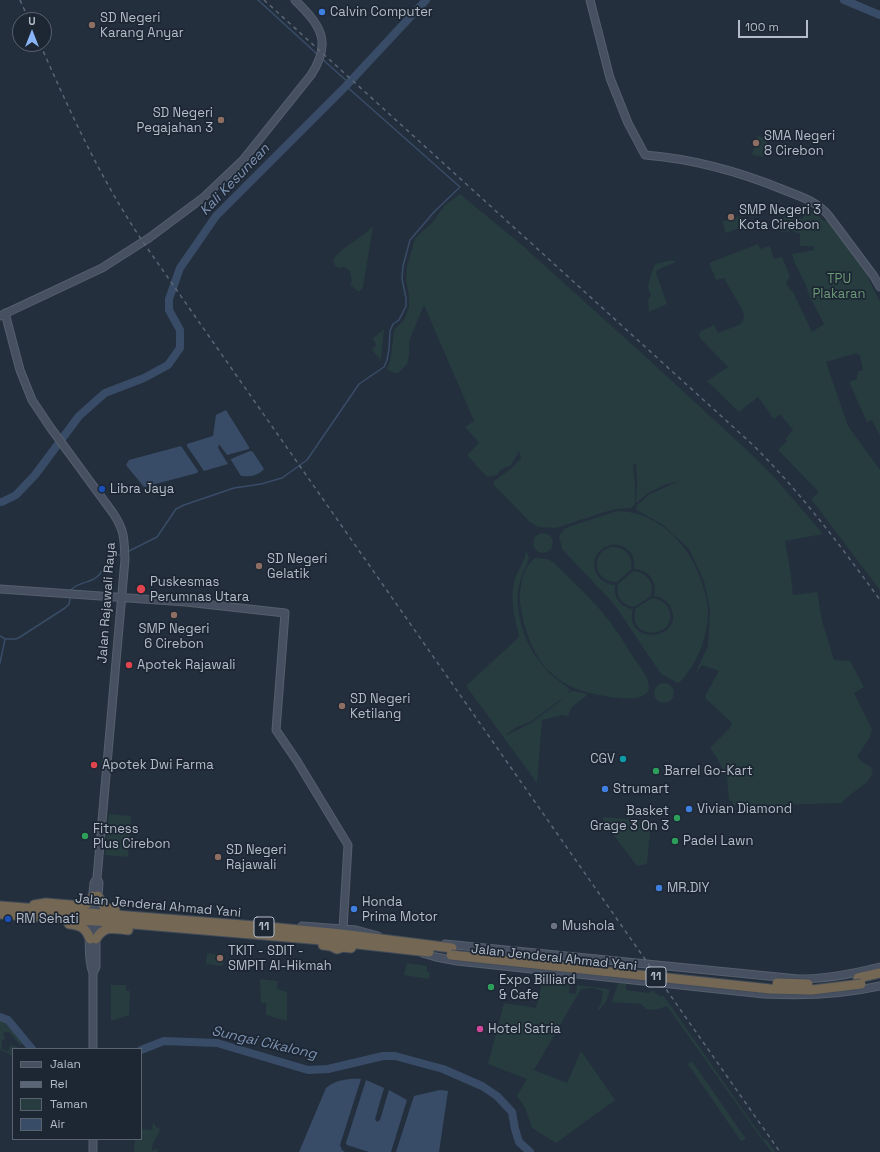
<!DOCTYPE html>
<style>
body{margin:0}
#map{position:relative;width:880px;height:1152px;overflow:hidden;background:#242f3e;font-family:"Space Grotesk",sans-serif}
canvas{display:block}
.legend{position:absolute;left:12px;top:1048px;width:130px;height:92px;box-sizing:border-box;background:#1d2633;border:1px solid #59626f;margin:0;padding:5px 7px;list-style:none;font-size:12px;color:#b4bcc9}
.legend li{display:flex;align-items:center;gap:8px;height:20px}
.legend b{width:20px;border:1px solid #59626f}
.north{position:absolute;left:12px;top:12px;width:40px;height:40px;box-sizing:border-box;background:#1d2633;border:1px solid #59626f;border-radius:50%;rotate:0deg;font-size:11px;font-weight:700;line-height:16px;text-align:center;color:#b4bcc9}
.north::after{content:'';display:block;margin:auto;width:14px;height:18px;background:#8ab4f8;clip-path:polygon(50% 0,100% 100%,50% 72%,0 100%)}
.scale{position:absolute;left:738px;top:20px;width:70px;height:18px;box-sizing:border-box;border:2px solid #b4bcc9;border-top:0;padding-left:5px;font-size:12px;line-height:14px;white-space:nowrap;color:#b4bcc9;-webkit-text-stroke:3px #1d2633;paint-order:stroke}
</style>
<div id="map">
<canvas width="880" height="1152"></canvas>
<ul class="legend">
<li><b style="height:5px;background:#465061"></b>Jalan</li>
<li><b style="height:5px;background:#5a6575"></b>Rel</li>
<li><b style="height:11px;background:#263c3f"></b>Taman</li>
<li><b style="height:11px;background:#394c67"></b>Air</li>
</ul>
<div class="north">U</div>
<div class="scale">100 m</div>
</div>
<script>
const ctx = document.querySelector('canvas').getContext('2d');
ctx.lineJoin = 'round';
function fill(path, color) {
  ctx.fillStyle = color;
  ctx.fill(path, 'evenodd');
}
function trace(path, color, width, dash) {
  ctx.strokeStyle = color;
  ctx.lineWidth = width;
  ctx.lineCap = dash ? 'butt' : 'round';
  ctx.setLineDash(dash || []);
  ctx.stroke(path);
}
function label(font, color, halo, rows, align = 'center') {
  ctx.font = font + ' "Space Grotesk",sans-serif';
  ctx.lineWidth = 3.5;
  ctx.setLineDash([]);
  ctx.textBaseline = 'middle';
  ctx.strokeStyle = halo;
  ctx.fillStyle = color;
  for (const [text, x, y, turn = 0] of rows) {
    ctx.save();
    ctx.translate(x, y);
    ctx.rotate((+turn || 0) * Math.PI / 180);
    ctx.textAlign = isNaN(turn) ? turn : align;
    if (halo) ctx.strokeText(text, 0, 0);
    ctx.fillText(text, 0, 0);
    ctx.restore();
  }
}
fill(new Path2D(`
 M757 136 768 139 763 157 752 155Z
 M460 194 523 246 648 359 748 451 776 479 823 534 785 541 791 575 793 595 817 592 822 621 834 660 850 661 864 687 854 693 872 729 870 737 857 757 865 764 871 767 873 774 867 782 845 799 842 803 778 805H733V801H729L727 779 717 758 710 748 730 728 732 723 706 699 705 696 719 671 702 665 695 674 708 646 710 609 704 581 689 549 686 546 662 524 636 510 637 505 650 494 679 481 664 485 650 492 636 503 637 482 636 464H634L633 467 635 482V504L631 508 615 509 605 512 556 528 538 527 530 522 493 484 494 481 513 467 516 463 521 459 519 451 511 465 500 470 497 475 487 477 467 455 479 443 465 427 474 421 424 305 409 341V356L407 364 398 373H394L387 370 391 357 394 330 404 320 409 307V296L406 280 407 267 415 238 432 223 445 205Z
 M806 207 817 213 816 214 824 221 826 220 833 228 869 277 868 278 880 302V436L872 420 867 422 849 382 857 379V375H858V372L863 370 860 356 857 353 826 362 848 426 880 470V590L811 499 819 492 778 450 787 441 785 439 793 430 780 414 774 419 758 397 739 412 707 381 728 367 700 338 699 334 701 331 714 325 718 333 741 324 744 317 743 311 724 278 716 280 709 263 758 244 760 249 770 246 774 259 782 257 790 276 786 283 794 294 812 332 824 324 810 297 805 283 794 261 792 254 814 250V246H800V234L792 231 781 232V229H778L779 218 786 217 787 216 803 219Z
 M740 216 744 226 726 233 722 222Z
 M372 227H373L363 287 360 291H357L350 284 352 281 350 271 344 267 338 268 334 264 333 260C342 246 361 239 372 227Z
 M672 260 676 262 657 270 656 273 667 304 649 312 648 300 651 295 648 288 649 281 654 266 656 264Z
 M384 329 381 360 372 350 376 345 375 342 372 339Z
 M617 511C661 511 693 549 704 589 706 598 709 606 708 616 706 641 697 664 680 682L678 683 661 674 614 604 562 549 559 536 564 529 571 526ZM611 545C626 543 636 554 634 569 648 570 658 581 654 596 661 597 668 601 671 608 685 641 623 646 633 609 620 607 613 597 615 585 590 583 586 551 611 545Z
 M533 543a10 10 0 1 1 20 0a10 10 0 1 1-20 0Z
 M611 547C625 546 634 557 631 570L617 582C594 583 589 553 611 547Z
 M526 550 529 558C526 568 520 578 518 590 515 617 527 648 544 667 547 671 551 675 555 678 560 682 566 685 570 690L567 695 530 722 517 727 507 734V735L531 723 559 702 571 691H574L587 694 586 696 571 708 568 716 562 715 542 720 537 783 466 686 518 638 519 634C514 616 509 594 516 576 520 566 525 562 526 550Z
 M535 558 548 559 554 563C571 580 588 595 603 613 614 626 623 641 632 655 638 665 649 676 649 687 650 709 584 693 574 688 565 684 556 678 549 671 532 654 523 626 520 602 519 588 523 567 535 558Z
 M633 571C647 572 655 583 651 596L634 607C622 605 615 596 618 584Z
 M652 598C660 599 666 602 669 610 679 639 625 642 636 608Z
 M654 693a10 10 0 1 1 20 0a10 10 0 1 1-20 0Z
 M109 814 131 816 128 857 105 855Z
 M603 817 651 821 647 864 637 866 612 833 605 827Z
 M207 953 224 956 223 966 206 964Z
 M407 963 427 966V972H430L429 979 404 975Z
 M260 979 278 981 277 989 287 992V1021L266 1015V1003H261Z
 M543 980 570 984 569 993 576 994 577 985 610 989 606 1002 603 1005 600 1010 598 1009 602 1000 603 991 593 988 581 989 534 1070 567 1083 581 1051 615 1100 556 1143 532 1128 525 1108 517 1096 527 1079 488 1064 504 1003 536 1008Z
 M620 981 644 983 643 986 626 984V990L649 993 652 990 661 997 663 995 764 1140 766 1139 775 1152H772L763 1141 667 1006 656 1010 646 1009 641 1004 612 1002 617 986Z
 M111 985H126V991H130L129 1015 111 1021Z
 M0 1020 6 1024 23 1043 20 1045 9 1032 3 1033 5 1039 1 1041 2 1043 1 1049 8 1051 11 1044 13 1046H16L20 1049H13V1057L8 1053 0 1050Z
 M692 1061 746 1139 741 1141 689 1066 688 1064Z
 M153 1122 156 1127 160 1129C159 1137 151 1141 152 1151L156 1149 158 1150 157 1152H134L135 1139H141V1129L152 1130Z`), '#263c3f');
fill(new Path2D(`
 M226 410 249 447V449L227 455 219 444 218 448 228 464 204 471 187 446V444L213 436 216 415Z
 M181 446 198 471 197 473 144 487 126 465 129 460Z
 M250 451 253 452 264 469C258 476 249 477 241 476L231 460V459Z
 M361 1079 340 1145 342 1150 345 1152H299L326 1088C335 1080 350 1078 361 1079Z
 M366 1080 384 1088 375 1119 377 1122 380 1120 389 1090 407 1100 391 1152H369L347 1145 346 1143Z
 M440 1090 448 1091 439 1152H396L414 1096Z`), '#394c67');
trace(new Path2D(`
 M258 0 317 54
 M321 58 349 83
 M127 552 157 537 176 509 184 505 234 488 261 484 282 478 307 460 359 384 384 367 387 360 389 349 390 331 393 324 399 320 406 306V298L402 279 403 266 410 240 434 212 460 187 346 86
 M71 590C76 583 87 583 94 579 102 575 106 564 110 558L122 554
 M0 636 5 639
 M0 663 5 639H16L20 637 65 608 69 604 70 599`), '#394c67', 1.5);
trace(new Path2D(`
 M844 0 880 15
 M0 502H2L16 495 35 475 79 416 105 393 144 378 168 365 180 348V330L169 310V299L180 268 216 216 345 87 426 0
 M0 1017 8 1020 32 1049
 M141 1050 164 1041 217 1043 308 1070 328 1069 383 1056H395L443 1069 482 1086 497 1096 512 1112 515 1129 519 1142 530 1152`), '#394c67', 8);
const secondary = new Path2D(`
 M590 0 610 78 628 123 645 155C695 159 738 171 784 190 800 196 818 202 829 216L873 275 880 287
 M5 313 20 370 32 400 50 427 113 513C125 531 124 539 125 559L97 878 99 883 96 930V967L93 973
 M0 316 102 268 149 238 204 197 243 160 311 75C333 41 320 25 295 0
 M0 589 186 602 285 613 276 730 297 761 348 845 343 929
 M302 926 356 930 378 936
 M445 944 798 979C826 979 852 974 880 967
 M422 953 436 957 457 961 764 994C803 996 841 995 880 986
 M93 1049V973C85 954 92 904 94 883L97 878
 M93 1152V1139`);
const highway = new Path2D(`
 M98 896 105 908 115 910
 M34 905 46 903 81 906 88 903 93 896
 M0 906 268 927 341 934 452 948
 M0 914 110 922 322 940 429 952
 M69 924C81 925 86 928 90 939
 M96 939C105 924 114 929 128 930
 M323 945 331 946 337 949 343 947 351 948
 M858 978 880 973`);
trace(secondary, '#565f6c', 9);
trace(highway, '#434c59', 11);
trace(secondary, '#465061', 7);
trace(highway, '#746855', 9);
trace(new Path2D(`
 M20 0 29 20
 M264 0 753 445C801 493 840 545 880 600
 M40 44C71 114 100 178 143 242L780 1152`), '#5a6575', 1.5, [4, 4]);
const highwayBridge = new Path2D(`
 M451 955 770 989 812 990 861 984
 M777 983 808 984`);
trace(highwayBridge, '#434c59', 11, []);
trace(highwayBridge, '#746855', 9);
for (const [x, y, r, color] of [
 [322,12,4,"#3f7fe0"],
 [92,25,4,"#8d6e63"],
 [221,120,4,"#8d6e63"],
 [756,143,4,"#8d6e63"],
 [731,217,4,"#8d6e63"],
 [102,489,4,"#1a4fb4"],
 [259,566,4,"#8d6e63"],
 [141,589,5,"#e0444e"],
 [174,615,4,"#8d6e63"],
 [129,665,4,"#e0444e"],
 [342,706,4,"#8d6e63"],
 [623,759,4,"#0f9aa8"],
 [94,765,4,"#e0444e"],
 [656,771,4,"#2e9e5b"],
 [605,789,4,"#3f7fe0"],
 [689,809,4,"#3f7fe0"],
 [677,818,4,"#2e9e5b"],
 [85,836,4,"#2e9e5b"],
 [675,841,4,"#2e9e5b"],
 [218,857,4,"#8d6e63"],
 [659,888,4,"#3f7fe0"],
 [354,909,4,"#3f7fe0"],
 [8,919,4,"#1a4fb4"],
 [554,926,4,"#6b7280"],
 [220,958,4,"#8d6e63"],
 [491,987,4,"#2e9e5b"],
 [480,1029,4,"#d1479c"]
]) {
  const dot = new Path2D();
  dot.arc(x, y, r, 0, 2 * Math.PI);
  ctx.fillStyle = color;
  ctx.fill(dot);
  trace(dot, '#1d2633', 1.5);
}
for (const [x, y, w] of [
 [264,927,20],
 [656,977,20]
]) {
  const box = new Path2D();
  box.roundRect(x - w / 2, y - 10, w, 20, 3);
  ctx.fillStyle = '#1d2633';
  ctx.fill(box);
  trace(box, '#b4bcc9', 1);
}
label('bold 12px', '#b4bcc9', null, [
 ["11",264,927],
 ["11",656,977]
]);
label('13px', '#b4bcc9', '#1d2633', [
 ["Calvin Computer",330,12],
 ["SD Negeri",100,18],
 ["Karang Anyar",100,33],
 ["SD Negeri",213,113,"right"],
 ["Pegajahan 3",213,128,"right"],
 ["SMA Negeri",764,136],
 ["8 Cirebon",764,151],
 ["SMP Negeri 3",739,210],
 ["Kota Cirebon",739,225],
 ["Libra Jaya",110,489],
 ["SD Negeri",267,559],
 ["Gelatik",267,574],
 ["Puskesmas",150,582],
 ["Perumnas Utara",150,597],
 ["SMP Negeri",174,629,"center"],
 ["6 Cirebon",174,644,"center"],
 ["Apotek Rajawali",137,665],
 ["SD Negeri",350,699],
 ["Ketilang",350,714],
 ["CGV",615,759,"right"],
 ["Apotek Dwi Farma",102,765],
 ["Barrel Go-Kart",664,771],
 ["Strumart",613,789],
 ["Vivian Diamond",697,809],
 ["Basket",669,811,"right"],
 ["Grage 3 On 3",669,826,"right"],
 ["Fitness",93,829],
 ["Plus Cirebon",93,844],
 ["Padel Lawn",683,841],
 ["SD Negeri",226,850],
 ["Rajawali",226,865],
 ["MR.DIY",667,888],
 ["Honda",362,902],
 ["Prima Motor",362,917],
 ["RM Sehati",16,919],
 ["Mushola",562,926],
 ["TKIT - SDIT -",228,951],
 ["SMPIT Al-Hikmah",228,966],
 ["Expo Billiard",499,980],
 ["& Cafe",499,995],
 ["Hotel Satria",488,1029]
], 'left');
label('13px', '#6b9a76', '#1d2633', [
 ["TPU",839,279],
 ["Plakaran",839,294]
]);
label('13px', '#b4bcc9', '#1d2633', [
 ["Jalan Rajawali Raya",107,603,-86],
 ["Jalan Jenderal Ahmad Yani",158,906,5],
 ["Jalan Jenderal Ahmad Yani",554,958,6]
]);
label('italic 14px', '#7c92b1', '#1d2633', [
 ["Kali Kesunean",235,180,-46],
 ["Sungai Cikalong",264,1043,13]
]);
</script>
